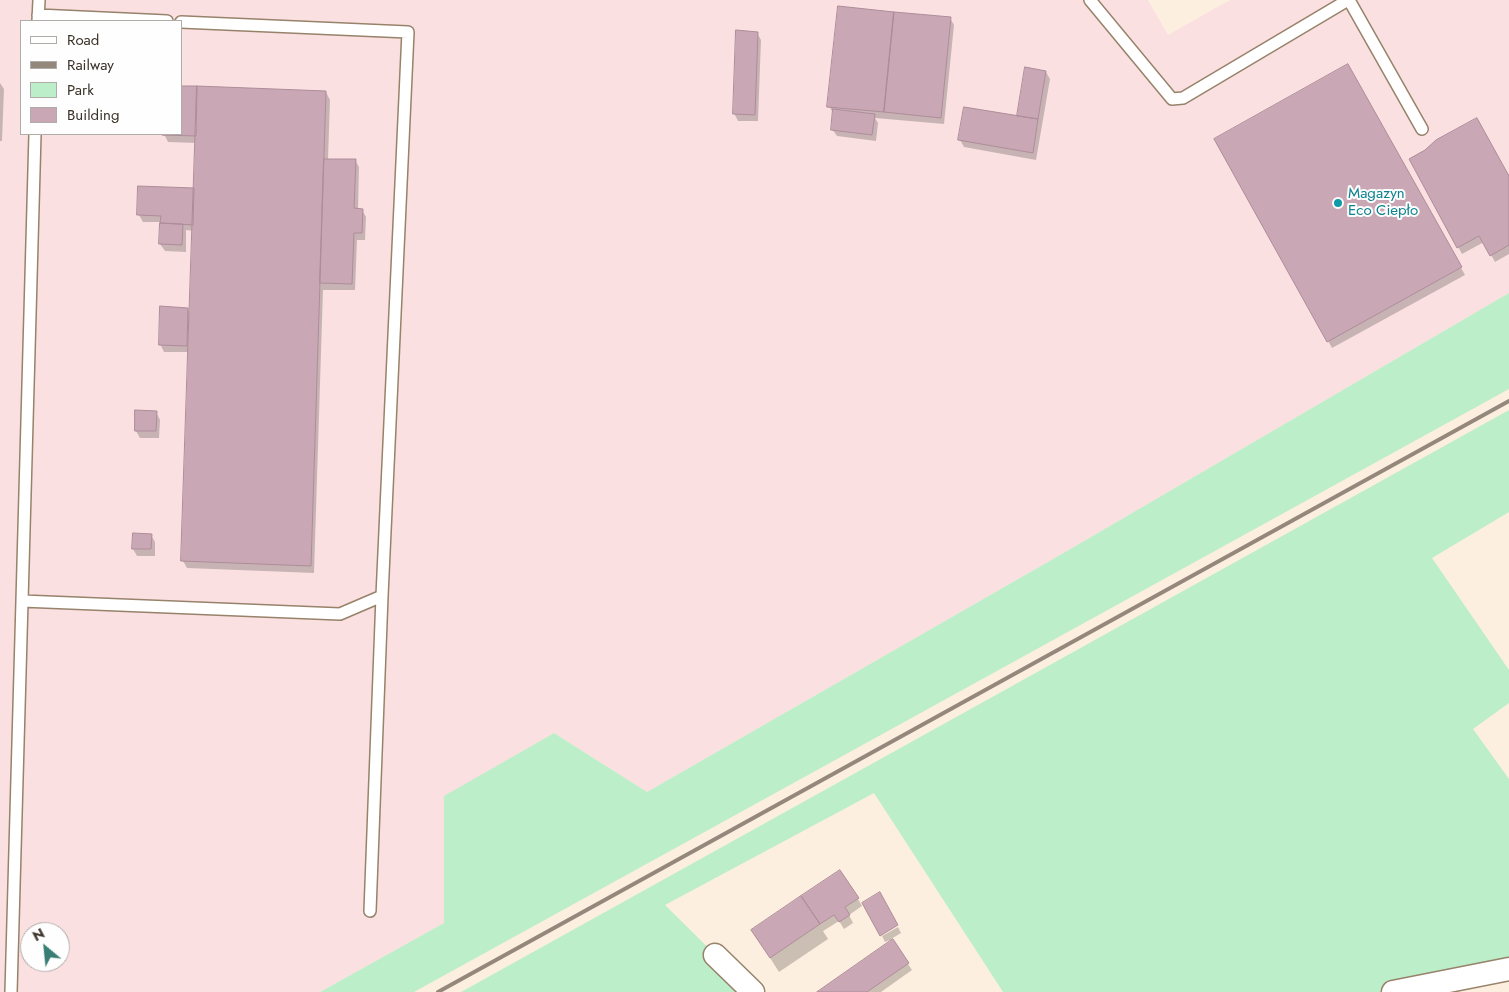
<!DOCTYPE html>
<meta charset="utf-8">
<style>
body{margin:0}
#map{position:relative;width:1509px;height:992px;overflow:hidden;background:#fdefdf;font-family:Jost,sans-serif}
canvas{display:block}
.legend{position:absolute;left:20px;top:20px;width:162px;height:115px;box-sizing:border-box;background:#fefefe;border:1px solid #b0aca8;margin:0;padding:6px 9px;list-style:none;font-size:15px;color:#3a3127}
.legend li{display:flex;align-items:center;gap:10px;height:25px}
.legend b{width:25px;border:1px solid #b0aca8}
.north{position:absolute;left:20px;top:922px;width:50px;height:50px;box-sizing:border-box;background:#fefefe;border:1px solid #b0aca8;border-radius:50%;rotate:332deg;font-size:14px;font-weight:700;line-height:20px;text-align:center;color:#3a3127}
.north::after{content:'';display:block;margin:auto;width:18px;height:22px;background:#387e75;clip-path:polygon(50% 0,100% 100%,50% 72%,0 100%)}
</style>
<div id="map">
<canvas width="1509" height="992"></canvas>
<ul class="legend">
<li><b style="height:6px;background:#fff"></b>Road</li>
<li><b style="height:6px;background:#94887c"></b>Railway</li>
<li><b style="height:14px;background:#bceec9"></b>Park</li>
<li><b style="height:14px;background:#c9a7b4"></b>Building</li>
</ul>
<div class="north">N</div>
</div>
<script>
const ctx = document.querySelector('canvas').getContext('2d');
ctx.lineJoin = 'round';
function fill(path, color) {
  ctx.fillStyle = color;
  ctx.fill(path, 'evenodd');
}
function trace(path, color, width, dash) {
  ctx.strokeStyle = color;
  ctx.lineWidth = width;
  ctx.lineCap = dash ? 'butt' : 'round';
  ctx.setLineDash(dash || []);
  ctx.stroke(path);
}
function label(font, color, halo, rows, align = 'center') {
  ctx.font = font + ' Jost,sans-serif';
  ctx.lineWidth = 4;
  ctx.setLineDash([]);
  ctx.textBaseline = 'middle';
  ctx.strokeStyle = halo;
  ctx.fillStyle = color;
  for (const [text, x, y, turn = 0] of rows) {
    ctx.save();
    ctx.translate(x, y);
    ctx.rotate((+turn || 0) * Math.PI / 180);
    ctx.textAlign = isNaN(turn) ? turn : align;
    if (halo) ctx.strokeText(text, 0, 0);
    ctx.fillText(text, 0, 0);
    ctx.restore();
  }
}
fill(new Path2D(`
 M0 0H1148L1168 35 1230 0H1509V293L1067 551 647 792 554 733 445 796 444 923 320 992H0ZM21 21H181V134H21ZM30 932H60V962H30Z`), '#fbe0e2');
fill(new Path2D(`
 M1509 293V389L414 992H320L444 923V796L554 733 647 792 1067 551Z
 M1509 410V512L1432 558 1509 670V703L1473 729 1509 779V969L1393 992H1003L874 793 665 905 753 992H461Z`), '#bceec9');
fill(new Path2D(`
 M950 18 954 25 944 124 875 118 878 123 876 141 837 136 832 129 833 113 829 106Z
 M757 33 761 40 758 121H738L734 113Z
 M1348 66 1465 275 1332 348 1216 140Z
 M1046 72 1050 79 1036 160 964 147 960 140 1018 117Z
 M0 83 4 89 2 141H0Z
 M326 92 330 100 328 160H355L359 167 358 210H362L366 217 365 240H357L355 290H323L314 573 187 568 183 561 190 352H164L160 344 188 309 191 315 194 231 186 230V252L165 251 160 244 162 222H143L139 215 195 189 197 143 168 142 164 134H181Z
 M1411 160 1509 178V254L1495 262 1484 242 1462 254Z
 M156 412 160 420 159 438H140L136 431Z
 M151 535 155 542V556H137L133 549Z
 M858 899 862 906 849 915 853 923 844 929 839 921 823 931 828 939 779 972 753 931Z
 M898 927 901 933 891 939 912 970 881 992H819L891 941 890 940 885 942 882 936Z`), '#0003');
const building = new Path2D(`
 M838 6 894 12 884 112 827 107Z
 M894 12 951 17 941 118 884 112Z
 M736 30 758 32 755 115 733 114Z
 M1348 64 1462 267 1327 342 1214 139Z
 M1025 67 1046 71 1038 119 1017 116Z
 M181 86H197L196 136 162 135 181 134Z
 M197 86 326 91 311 566 181 561Z
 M964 107 1038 119 1033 153 958 140Z
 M833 109 875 114 872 135 831 130Z
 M1477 118 1509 176V245L1490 256 1479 236 1457 248 1409 159 1425 150 1436 140Z
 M324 159H356L354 208 363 209 362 233H354L352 284 320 283Z
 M138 186 194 188 193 225 160 223 161 216 137 215Z
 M160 223 183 224 182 245 159 244Z
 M160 306 188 308 187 346 159 345Z
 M135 410 157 411 156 431H135Z
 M133 533 152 534 151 549H132Z
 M840 870 859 898 845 907 850 915 839 922 834 915 820 924 801 896Z
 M880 892 898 925 880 936 862 903Z
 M801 896 820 924 770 958 751 930Z
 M893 939 909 963 867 992H817Z`);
fill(building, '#c9a7b4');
trace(building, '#ae8d9a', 1);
const service = new Path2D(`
 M1090 0 1172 99 1183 98 1348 0
 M1349 0 1422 129
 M38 15 167 21
 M38 21 39 0
 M35 134 22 601 340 614 382 596 408 32 181 22
 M370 911 382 596
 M11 992 22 601`);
const minor = new Path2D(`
 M715 955 753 992
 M1393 992 1509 969`);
trace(service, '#97826a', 14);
trace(minor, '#97826a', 25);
trace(service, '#fff', 11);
trace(minor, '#fff', 22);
trace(new Path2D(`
 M438 992 1509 401`), '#94887c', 4);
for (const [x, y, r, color] of [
 [1338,203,5,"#0f9aa8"]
]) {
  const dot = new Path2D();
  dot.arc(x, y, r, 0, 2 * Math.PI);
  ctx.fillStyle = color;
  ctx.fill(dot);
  trace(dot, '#fefefe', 2);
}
label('15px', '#0d838f', '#fefefe', [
 ["Magazyn",1348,194],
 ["Eco Ciepło",1348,211]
], 'left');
</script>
